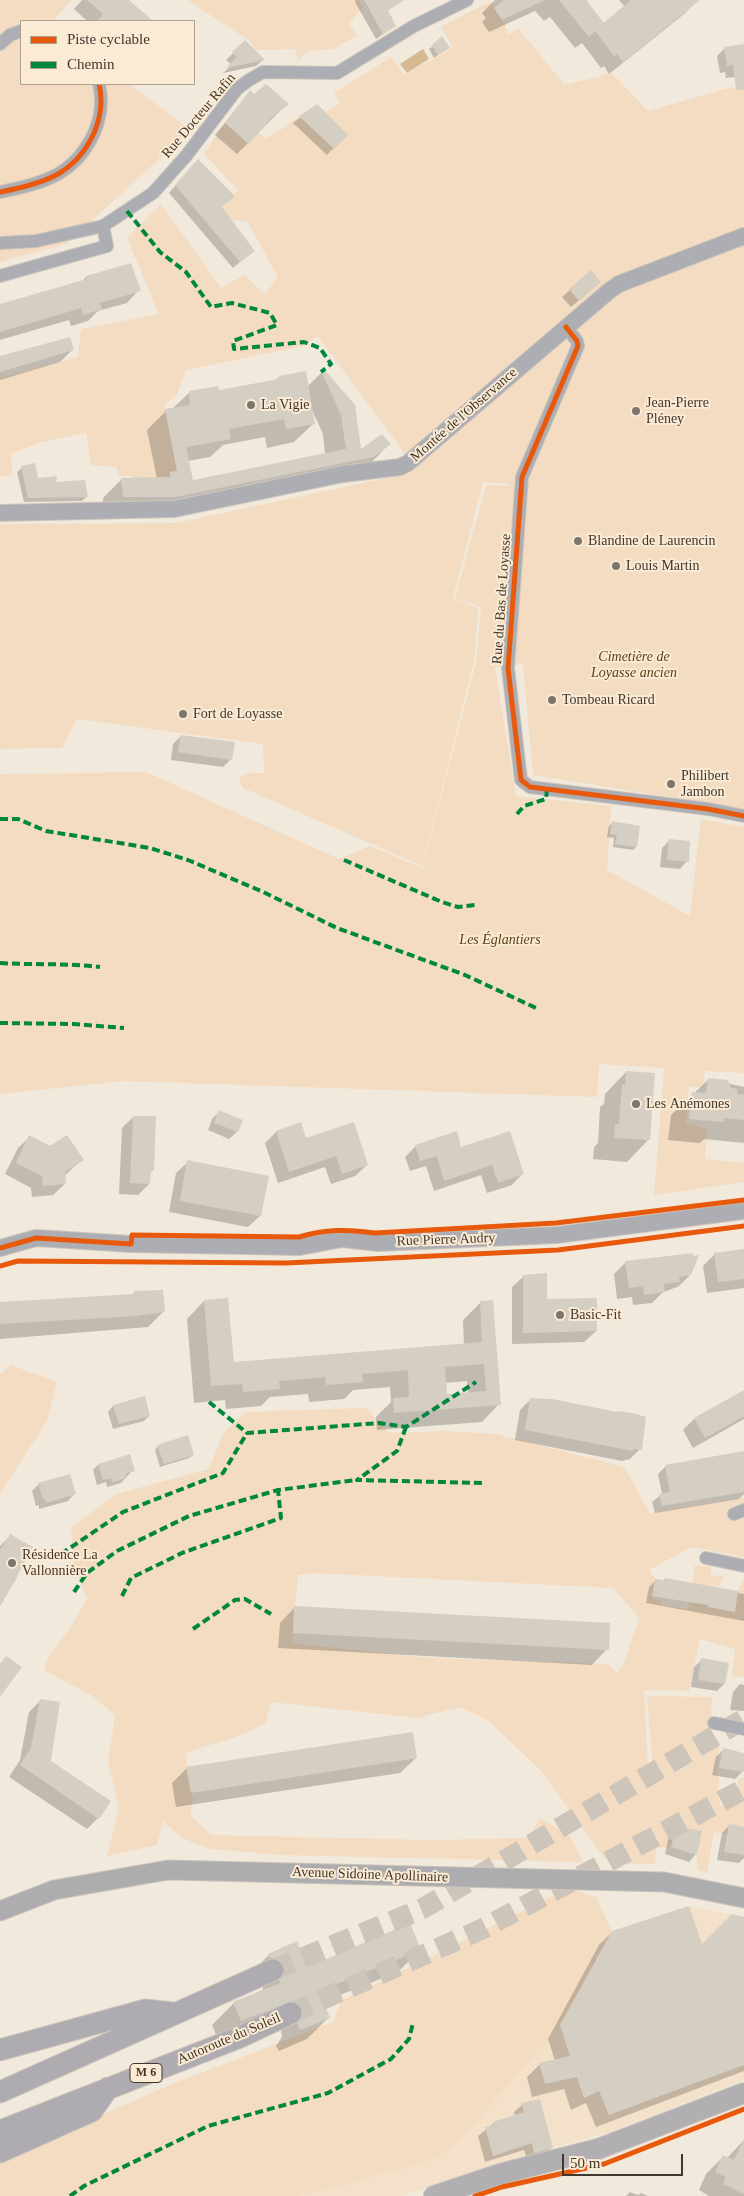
<!DOCTYPE html>
<meta charset="utf-8">
<style>
body{margin:0}
#map{position:relative;width:744px;height:2196px;overflow:hidden;background:#f2e9dd;font-family:Georgia,serif}
canvas{display:block}
.legend{position:absolute;left:20px;top:20px;width:175px;height:65px;box-sizing:border-box;background:#fbead4;border:1px solid #b0a291;margin:0;padding:6px 9px;list-style:none;font-size:15px;color:#40372d}
.legend li{display:flex;align-items:center;gap:10px;height:25px}
.legend b{width:25px;border:1px solid #b0a291}
.scale{position:absolute;left:562px;top:2154px;width:121px;height:22px;box-sizing:border-box;border:2px solid #40372d;border-top:0;padding-left:6px;font-size:15px;line-height:18px;white-space:nowrap;color:#40372d;-webkit-text-stroke:4px #fbead4;paint-order:stroke}
</style>
<div id="map">
<canvas width="744" height="2196"></canvas>
<ul class="legend">
<li><b style="height:6px;background:#e8590c"></b>Piste cyclable</li>
<li><b style="height:6px;background:#00873e"></b>Chemin</li>
</ul>
<div class="scale">50 m</div>
</div>
<script>
const ctx = document.querySelector('canvas').getContext('2d');
ctx.lineJoin = 'round';
function fill(path, color) {
  ctx.fillStyle = color;
  ctx.fill(path, 'evenodd');
}
function trace(path, color, width, dash) {
  ctx.strokeStyle = color;
  ctx.lineWidth = width;
  ctx.lineCap = dash ? 'butt' : 'round';
  ctx.setLineDash(dash || []);
  ctx.stroke(path);
}
function label(font, color, halo, rows, align = 'center') {
  ctx.font = font + ' Georgia,serif';
  ctx.lineWidth = 4;
  ctx.setLineDash([]);
  ctx.textBaseline = 'middle';
  ctx.strokeStyle = halo;
  ctx.fillStyle = color;
  for (const [text, x, y, turn = 0] of rows) {
    ctx.save();
    ctx.translate(x, y);
    ctx.rotate((+turn || 0) * Math.PI / 180);
    ctx.textAlign = isNaN(turn) ? turn : align;
    if (halo) ctx.strokeText(text, 0, 0);
    ctx.fillText(text, 0, 0);
    ctx.restore();
  }
}
fill(new Path2D(`
 M689 1906 744 1917V2080L607 2133 534 2153 402 2196H297L327 2190 436 2159 464 2136 560 2025 612 1931Z`), '#f4e1ca');
fill(new Path2D(`
 M0 0H72L53 21H21V84H129L191 130 66 244 0 262Z
 M187 0H358L363 7 349 24 358 35 333 49 308 51 298 60 295 49 255 50 250 41Z
 M491 1 504 22 508 35 518 28 565 85 612 73 648 111 725 89 744 86V809L533 775 523 664 495 667 516 796 611 806 607 870 690 916 701 819 744 827V1073L705 1071 703 1087H689L686 1123 707 1129 705 1159 744 1163V1182L654 1195 664 1068 599 1064 597 1097 123 1081 0 1094V774L146 772 339 859 370 846 422 868 476 663 481 607 455 598 486 485 508 486V484L483 482 453 598 478 608 474 662 422 866 243 788 239 781C243 770 254 773 264 773L263 744 77 719 62 748 0 749V524L176 523 400 475 414 466 318 336 304 346 186 370 176 396 164 405 177 471 170 472V480L133 485 132 476H119L116 467 91 465 86 433 42 442 11 454 12 475 0 477V378L78 357 81 329 159 314 127 238 161 204 221 288 244 275 265 294 278 277 247 221H233L222 207 238 190 204 154 225 123 249 144 258 133 266 138 279 131 299 116 322 114 340 103 334 93 391 57 404 75 453 48 441 27Z
 M11 1365 57 1382 47 1421 0 1494V1374Z
 M366 1408 389 1433 444 1431 496 1434 624 1467 650 1513 744 1498V1557L691 1547 649 1570 655 1579 652 1599 661 1601V1605L688 1609 695 1565 711 1567V1575L723 1576 720 1586 712 1585 708 1607 734 1612 738 1591 744 1578V1677L732 1676 735 1649 700 1639 689 1691 644 1690 649 1785 654 1781 647 1696 712 1697 710 1743 719 1746 717 1775 719 1776 718 1793 720 1805 733 1807 739 1778H744V1827L729 1825 727 1834 714 1832 707 1873 698 1870 697 1855 702 1831 676 1826 671 1847 656 1848 655 1864H618L605 1859 541 1771 489 1721 460 1707 417 1718 271 1702 265 1724 233 1738 185 1753 193 1800 190 1815 211 1835 432 1840 528 1838 540 1818 570 1836 583 1862 281 1855 210 1849 182 1838 163 1821 157 1845 107 1856 119 1807 108 1762 115 1715 91 1695 45 1671 46 1661 72 1625 87 1599 74 1567 71 1527 116 1494 209 1469 223 1434 245 1412ZM314 1573 613 1588 639 1618 624 1664 617 1673 609 1664 431 1658 292 1643 298 1575Z
 M567 1889 596 1897 612 1931 560 2025 464 2136 436 2159 327 2190 297 2196H0V2159L170 2085 333 2022 341 2001Z`), '#f3dcc1');
fill(new Path2D(`
 M423 49 429 59 407 73 400 64Z`), '#d7b991');
fill(new Path2D(`
 M82 0H127L146 17 142 21H87L74 9Z
 M356 0H404L387 11 395 26 376 39 355 2Z
 M495 0H588L586 1 598 27 625 7 619 0H698L684 14 609 74 604 66 601 68 582 43 575 48 550 17 544 21 535 11 489 32 482 22 486 18 482 13Z
 M245 42 263 60 256 66 223 73 232 65 226 60Z
 M744 45V76L726 78 725 72 720 73 717 56 725 48Z
 M433 46 448 48 434 58 429 49Z
 M250 92 254 96 287 104 237 154 215 135Z
 M317 105 346 135 327 155 293 123Z
 M191 168 253 251 233 268 169 193Z
 M86 277 139 290 127 303 98 311 88 321 71 326 69 320 0 340V306L81 282Z
 M592 289 571 307 562 297 570 290Z
 M72 350 60 362 0 380V357Z
 M322 372 360 451 389 444 371 463 104 515 103 498 122 479H157L147 430 166 411 172 409 190 392 218 391 275 381 279 377 307 387ZM312 410 323 434 325 454 192 481 188 461 210 457 223 445 265 437 267 448 294 442 313 424Z
 M22 468 37 479 55 483 86 497 82 501 24 502 17 472Z
 M181 736 231 759 223 767 171 760 173 744Z
 M612 823 636 847 633 850 613 847 614 838 607 837 609 826Z
 M669 841 687 861 680 869 660 867 662 848Z
 M626 1072 653 1075 648 1140 627 1162 593 1159 594 1147 598 1143 600 1107 604 1104 605 1094Z
 M709 1079 744 1087V1143L704 1139 700 1143 668 1140 671 1115Z
 M219 1112 237 1132 229 1139 208 1130 212 1119Z
 M133 1117 153 1170 150 1173 149 1184 138 1195 119 1194 122 1128Z
 M300 1124 305 1140 367 1165 355 1176 331 1184 325 1167 278 1183 265 1143 276 1132Z
 M30 1137 82 1160 64 1176 65 1184 53 1195 32 1197 31 1188 5 1174 18 1148Z
 M416 1146 461 1148 522 1174 512 1185 487 1193 481 1175 434 1191 426 1166 410 1171 405 1157Z
 M188 1162 267 1177 260 1216 248 1227 169 1212 176 1173Z
 M744 1251V1288L707 1293 703 1266 715 1254Z
 M626 1262 690 1275 679 1286 662 1293 652 1303 633 1305 632 1297 617 1299 614 1274Z
 M524 1276 546 1300 596 1331 584 1342 512 1344V1287Z
 M134 1293 163 1312 148 1327 0 1339V1303L132 1295Z
 M204 1301 233 1364 464 1345 463 1320 480 1303 492 1302 499 1404 482 1422 377 1430 376 1417 391 1402 390 1387 353 1390 344 1399 309 1402 308 1394 270 1397 261 1406 226 1409 225 1400 194 1403 187 1319ZM467 1381 468 1394 446 1396 445 1383Z
 M744 1391V1419L693 1448 683 1430 694 1419Z
 M144 1397 149 1416 144 1421 113 1429 108 1412 113 1406Z
 M531 1399 640 1449 630 1459 622 1461 515 1440 520 1410Z
 M158 1446 193 1455 189 1458 160 1467 155 1450Z
 M744 1460V1494L739 1499 655 1513 652 1502 662 1494 658 1474 666 1466Z
 M98 1465 133 1470 121 1483 107 1487 106 1482 97 1485 93 1470Z
 M39 1484 74 1494 68 1501 39 1509V1505L36 1506 32 1491Z
 M10 1536 14 1576 17 1577 0 1605V1546Z
 M665 1579 744 1594V1621L646 1603 649 1587 656 1580 663 1581Z
 M295 1607 607 1649 592 1665 278 1648 280 1623Z
 M702 1660 724 1684 717 1691 691 1687 694 1667Z
 M740 1684 744 1685V1711L730 1710 733 1692Z
 M40 1701 50 1762 98 1818 87 1829 9 1777 20 1760 29 1712Z
 M724 1749 744 1755 742 1772 735 1779 712 1775 716 1757Z
 M416 1758 400 1773 176 1807 172 1783 187 1768Z
 M729 1826 744 1828V1858L739 1863 717 1860 722 1833Z
 M676 1827 696 1854 689 1862 665 1854 669 1835Z
 M744 1918V2071L596 2127 586 2103 571 2110 564 2089 532 2097 527 2077 540 2064 555 2061 548 2039 599 1945 612 1932 701 1946Z
 M420 1950 398 1972 322 2002 328 2018 307 2039 279 2051 276 2046 282 2037 281 2030 270 2022 219 2042 212 2025 234 2003 263 1991V1986L258 1981 247 1976 269 1955 308 1969Z
 M522 2105 552 2147 544 2155 527 2159 524 2150 485 2162 478 2136 494 2123 515 2116 514 2112Z
 M744 2140V2196H709L699 2190 706 2174 723 2157 727 2158Z
 M630 2192 638 2195 641 2193 648 2196H626Z`), '#0003');
fill(new Path2D(`
 M87 0H129L153 21H97L103 14Z
 M364 0H404L388 10 396 26 383 34Z
 M504 0H545L502 20 494 8Z
 M559 0H586L604 23 601 25 631 0H700L623 62 617 54 614 56 595 31 589 37Z
 M442 36 450 48 438 55 432 45Z
 M245 40 265 60 226 68 237 57 232 52Z
 M744 44V89L736 90 733 65 727 66 724 47Z
 M266 84 289 104 271 118 249 144 225 123 250 90 254 94Z
 M317 104 348 135 334 149 299 116Z
 M198 159 235 196 222 207 255 251 240 262 175 185Z
 M131 263 141 291 100 303 102 309 83 315 81 308 0 332V304L87 279 86 276Z
 M591 270 601 282 579 301 569 289Z
 M70 337 74 350 0 372V356Z
 M324 369 355 405 361 449 382 434 391 444 373 457 175 497H123L121 478 170 477V472L177 471 165 409 190 405 189 391 218 386 219 390 279 379V376L306 371 315 424 286 429 284 419 229 429 231 439 186 447 193 480 346 449 341 415 321 371Z
 M35 463 38 478 57 476 56 482 85 480 88 497 28 498 21 466Z
 M181 735 235 742 232 760 178 752Z
 M612 821 640 826 637 847 615 844 617 835 610 834Z
 M669 839 690 841 689 862 667 860Z
 M626 1071 655 1073 650 1140 614 1138 615 1124H619L622 1084 625 1085Z
 M708 1078 728 1080 731 1088 737 1089V1094L744 1095V1120L724 1118 723 1122 689 1119 692 1092 706 1093Z
 M219 1110 243 1120 238 1132 214 1123Z
 M133 1116H156L154 1170 151 1171 150 1184 130 1183Z
 M301 1122 306 1138 354 1122 368 1165 342 1174 336 1156 289 1172 276 1131Z
 M457 1131 461 1147 510 1131 524 1174 498 1183 492 1165 444 1181 437 1156 420 1161 415 1145Z
 M29 1135 50 1146 67 1135 84 1160 65 1172 66 1184 43 1186 42 1176 16 1163Z
 M187 1160 269 1176 261 1216 180 1201Z
 M744 1249V1279L718 1282 714 1253Z
 M693 1253V1256L699 1255 691 1275 679 1277 680 1282 664 1284 665 1292 644 1295 643 1286 629 1288 625 1261Z
 M547 1273V1299L597 1298V1331L523 1333V1275Z
 M163 1290 165 1312 136 1316 0 1324V1302L134 1294V1291Z
 M228 1298 234 1362 482 1342 480 1301 493 1300 501 1405 394 1413 393 1398 409 1397 408 1370 362 1374 363 1382 326 1385 325 1377 279 1381 280 1389 243 1392 242 1384 211 1386 204 1300ZM484 1364 486 1391 447 1394 445 1367Z
 M744 1390V1416L705 1438 694 1418Z
 M145 1396 150 1416 119 1424 113 1405Z
 M530 1398 552 1399 617 1412V1411L632 1413 646 1417 642 1450 633 1449V1451L525 1430Z
 M188 1435 194 1455 164 1464 157 1445Z
 M744 1451V1492L662 1506 659 1494 670 1492 665 1465Z
 M130 1454 135 1471 126 1473 127 1478 112 1482 111 1478 103 1480 98 1464Z
 M70 1474 76 1494 46 1503 45 1499 43 1500 38 1483Z
 M10 1534 33 1547 0 1607V1550Z
 M665 1578 738 1591 735 1612 708 1607V1605L652 1596 655 1579 664 1580Z
 M294 1606 610 1623 609 1650 293 1633Z
 M6 1656 22 1667 0 1697V1664Z
 M701 1658 729 1663 725 1684 698 1680Z
 M40 1699 60 1702 51 1761 111 1801 99 1819 20 1765 31 1748Z
 M413 1732 417 1758 191 1793 186 1767Z
 M723 1748 744 1753V1772L719 1768Z
 M729 1824 744 1827V1855L724 1852Z
 M676 1826 702 1831 697 1855 671 1847Z
 M689 1906 702 1944 732 1914 744 1917V2065L609 2115 599 2091 584 2098 577 2077 545 2084 539 2063 570 2056 560 2025 612 1931Z
 M410 1923 421 1950 319 1991 330 2018 300 2030 297 2023 303 2015 302 2008 298 2003 292 2001 241 2021 233 2002 280 1983 279 1980 283 1977 284 1964 280 1960 270 1958 268 1954 297 1941 308 1967Z
 M540 2099 553 2148 534 2153 532 2143 493 2156 485 2127 494 2125 493 2122 524 2112 521 2103Z
 M744 2139V2194L723 2184 726 2177 715 2172 723 2155 734 2160Z`), '#d5cec3');
trace(new Path2D(`
 M273 1970 422 1909 744 1719
 M291 2013 480 1930 744 1789`), '#cec5ba', 21, [21, 11]);
const minor = new Path2D(`
 M0 44 10 35 21 31
 M0 192C42 184 75 175 94 133 101 117 103 101 99 84
 M0 243 36 241 103 226 153 193 186 156 237 89 249 80 263 72 337 73 414 26 467 0
 M0 276 107 246 103 226
 M566 327 577 341 578 346 522 477 508 668 521 780 530 787 708 809 744 816
 M734 1514 744 1510
 M706 1558 744 1566
 M714 1723 744 1729`);
const tertiary = new Path2D(`
 M0 513 174 509 343 474 400 467 408 463 609 291 619 284 744 236
 M0 1248 36 1238 131 1244 300 1247 342 1239 378 1243 557 1235 744 1211`);
const secondary = new Path2D(`
 M0 1911 54 1890 168 1870 664 1882 744 1898`);
const primary = new Path2D(`
 M434 2196 500 2174 598 2149 744 2093`);
const trunk = new Path2D(`
 M0 2050 145 2010 173 2013
 M0 2092 273 1970
 M0 2131 240 2037 291 2013
 M0 2152 92 2111 108 2088`);
trace(minor, '#cdc5bb', 14);
trace(tertiary, '#cdc5bb', 18);
trace(secondary, '#cdc5bb', 21);
trace(primary, '#cdc5bb', 22);
trace(trunk, '#cdc5bb', 23);
trace(minor, '#adaeb3', 12);
trace(tertiary, '#adaeb3', 16);
trace(secondary, '#adadb0', 19);
trace(primary, '#b1afb2', 20);
trace(trunk, '#aeacb0', 21);
trace(new Path2D(`
 M127 211 160 252 186 272 211 307 232 303 270 313 277 325 233 341 234 349 304 342 320 348 331 364 321 372
 M517 814 524 806 546 799 547 789
 M0 819H18L46 831 150 848 188 860 261 891 337 928 465 975 536 1008
 M344 860 442 902 458 907 475 905
 M0 963C33 965 67 963 100 967
 M0 1023 74 1024 124 1028
 M209 1402 247 1433 379 1423 406 1427 476 1382
 M406 1427 397 1451 357 1480 484 1483
 M61 1554 123 1512 223 1473 247 1433
 M74 1592 87 1573 117 1551 189 1516 278 1490 357 1480
 M122 1596 131 1578 182 1553 281 1518 278 1490
 M193 1629 235 1600 245 1599 271 1614
 M70 2196 84 2186 208 2126 328 2093 391 2059 409 2039 413 2023`), '#00873e', 4, [8, 4]);
trace(new Path2D(`
 M0 192C42 184 75 175 94 133 101 117 103 101 99 84
 M566 327 577 341 578 346 522 477 508 668 521 780 530 787 708 809 744 816
 M0 1248 36 1238 131 1244 132 1235 299 1237C325 1229 348 1229 375 1233L556 1223 744 1200
 M0 1266 18 1261 286 1263 558 1250 744 1226
 M475 2196 502 2187 604 2164 744 2109`), '#e8590c', 5);
for (const [x, y, r, color] of [
 [251,405,5,"#7e756b"],
 [636,411,5,"#7e756b"],
 [578,541,5,"#7e756b"],
 [616,566,5,"#7e756b"],
 [552,700,5,"#7e756b"],
 [183,714,5,"#7e756b"],
 [671,784,5,"#7e756b"],
 [636,1104,5,"#7e756b"],
 [560,1315,5,"#7e756b"],
 [12,1563,5,"#7e756b"]
]) {
  const dot = new Path2D();
  dot.arc(x, y, r, 0, 2 * Math.PI);
  ctx.fillStyle = color;
  ctx.fill(dot);
  trace(dot, '#fbead4', 2);
}
for (const [x, y, w] of [
 [146,2073,32]
]) {
  const box = new Path2D();
  box.roundRect(x - w / 2, y - 9.5, w, 19, 4);
  ctx.fillStyle = '#fbead4';
  ctx.fill(box);
  trace(box, '#40372d', 1);
}
label('bold 12px', '#40372d', null, [
 ["M 6",146,2073]
]);
label('14px', '#40372d', '#fbead4', [
 ["Rue Docteur Rafin",199,116,-50],
 ["Montée de l'Observance",464,415,-41],
 ["Rue du Bas de Loyasse",502,599,-86],
 ["Rue Pierre Audry",446,1240,-2],
 ["Avenue Sidoine Apollinaire",370,1875,2],
 ["Autoroute du Soleil",229,2039,-23]
]);
label('14px', '#40372d', '#fbead4', [
 ["Jean-Pierre",646,403],
 ["Pléney",646,419],
 ["La Vigie",261,405],
 ["Blandine de Laurencin",588,541],
 ["Louis Martin",626,566],
 ["Tombeau Ricard",562,700],
 ["Fort de Loyasse",193,714],
 ["Philibert",681,776],
 ["Jambon",681,792],
 ["Les Anémones",646,1104],
 ["Basic-Fit",570,1315],
 ["Résidence La",22,1555],
 ["Vallonnière",22,1571]
], 'left');
label('italic 14px', '#5a3e16', '#fbead4', [
 ["Cimetière de",634,657],
 ["Loyasse ancien",634,673],
 ["Les Églantiers",500,940]
]);
</script>
